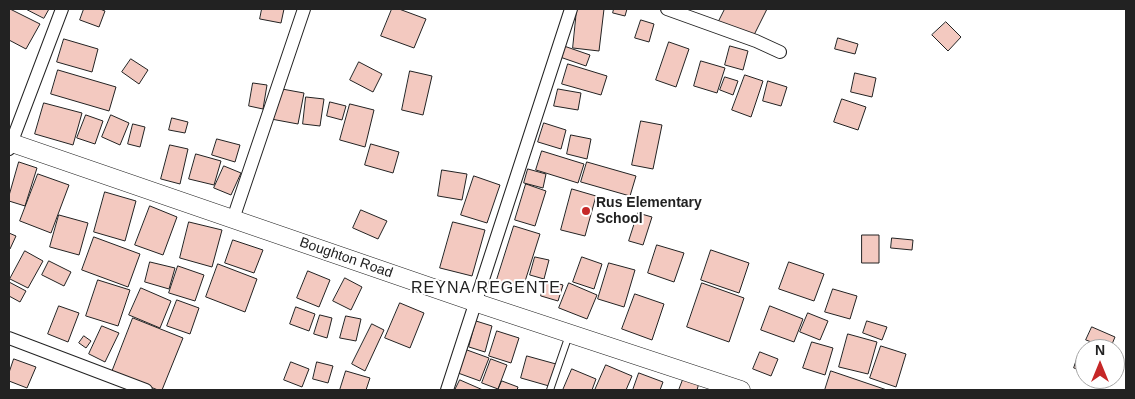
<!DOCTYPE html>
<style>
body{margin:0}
#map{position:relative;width:1135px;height:399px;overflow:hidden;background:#fff;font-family:Helvetica,sans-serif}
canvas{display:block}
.frame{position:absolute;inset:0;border:10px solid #222;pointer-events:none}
.north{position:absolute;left:1075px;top:339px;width:50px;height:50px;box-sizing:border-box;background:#fff;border:1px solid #a7a7a7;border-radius:50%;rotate:0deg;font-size:14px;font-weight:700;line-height:20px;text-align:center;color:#222}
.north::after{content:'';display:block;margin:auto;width:18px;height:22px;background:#c62828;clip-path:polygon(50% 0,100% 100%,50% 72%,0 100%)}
</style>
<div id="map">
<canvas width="1135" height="399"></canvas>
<div class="frame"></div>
<div class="north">N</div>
</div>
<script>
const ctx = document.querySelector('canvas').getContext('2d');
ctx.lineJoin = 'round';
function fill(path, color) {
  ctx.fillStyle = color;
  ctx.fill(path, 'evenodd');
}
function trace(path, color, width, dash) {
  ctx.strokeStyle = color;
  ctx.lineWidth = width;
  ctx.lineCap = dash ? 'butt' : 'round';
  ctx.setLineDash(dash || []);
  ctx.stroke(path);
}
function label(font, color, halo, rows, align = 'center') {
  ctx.font = font + ' Helvetica,sans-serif';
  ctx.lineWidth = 4;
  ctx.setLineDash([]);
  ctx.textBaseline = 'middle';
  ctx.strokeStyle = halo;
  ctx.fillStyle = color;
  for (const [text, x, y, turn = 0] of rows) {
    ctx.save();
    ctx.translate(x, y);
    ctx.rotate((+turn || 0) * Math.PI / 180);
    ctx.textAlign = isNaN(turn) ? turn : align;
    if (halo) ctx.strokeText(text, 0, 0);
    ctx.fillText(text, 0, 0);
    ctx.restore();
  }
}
const building = new Path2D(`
 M10 9 40 24 26 49 9 40V11Z
 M26 9H49L44 18Z
 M84 9H100L105 11 99 27 80 20Z
 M262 9H284L281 23 260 19Z
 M392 9H399L426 19 414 48 381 36Z
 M577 9H604L599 51 573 48Z
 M614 9H627L625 16 613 13Z
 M725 9H767L752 39 718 23Z
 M641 20 654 24 649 42 635 38Z
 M946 22 961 37 948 51 932 35Z
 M838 38 858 44 855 54 835 49Z
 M64 39 98 49 92 72 57 62Z
 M669 42 689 49 676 87 656 80Z
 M561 45 590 55 586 66 557 56Z
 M730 46 748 51 743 70 725 65Z
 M131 59 148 70 139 84 122 72Z
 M701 61 725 68 717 93 694 86Z
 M359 62 382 74 373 92 350 80Z
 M568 64 607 76 601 95 562 84Z
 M58 70 116 87 109 111 51 94Z
 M410 71 432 76 423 115 402 110Z
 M855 73 876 78 872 97 851 92Z
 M745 75 763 81 751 117 732 110Z
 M725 77 738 81 733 95 720 90Z
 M768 81 787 87 781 106 763 101Z
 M253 83 267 85 263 109 249 106Z
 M282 89 304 93 298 124 271 119Z
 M558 89 581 93 578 110 554 106Z
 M306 97 324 99 320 126 303 124Z
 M842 99 866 107 858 130 834 122Z
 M330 102 346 106 342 120 327 116Z
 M44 103 82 113 73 145 35 134Z
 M350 104 374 110 365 147 340 140Z
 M86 115 103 121 95 144 77 138Z
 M111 115 129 123 120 145 102 137Z
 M172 118 188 122 185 133 169 130Z
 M641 121 662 125 653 169 632 165Z
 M544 123 566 130 561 149 538 142Z
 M133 124 145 127 140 147 128 144Z
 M571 135 591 139 587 159 567 154Z
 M217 139 240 145 235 162 212 155Z
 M371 144 399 152 393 173 365 165Z
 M170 145 188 149 180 184 161 179Z
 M542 151 584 164 578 183 536 170Z
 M196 154 221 161 214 185 189 179Z
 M19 162 37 168 25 206 9 201V196Z
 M587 162 636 176 630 196 581 182Z
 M224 166 241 173 231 195 214 188Z
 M528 169 546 174 543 188 524 183Z
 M442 170 467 174 462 200 438 196Z
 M38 174 69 185 51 233 20 221Z
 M474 176 500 185 487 223 461 215Z
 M526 184 546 191 535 226 515 220Z
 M572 189 596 196 585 236 561 230Z
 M105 192 136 201 125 241 94 232Z
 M150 206 177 217 163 255 135 245Z
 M361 210 387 221 378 239 353 228Z
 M638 213 652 217 643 245 629 241Z
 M59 215 88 223 79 255 50 247Z
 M189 222 222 230 212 267 180 258Z
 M453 222 485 230 472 276 440 268Z
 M514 226 540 234 521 294 495 286Z
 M9 233 16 236 10 249 9 248Z
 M862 235H879V263H862Z
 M94 237 140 254 128 287 82 270Z
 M892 238 913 240 912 250 891 248Z
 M233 240 263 250 254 273 225 263Z
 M657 245 684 253 674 282 648 273Z
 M711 250 749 263 739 293 701 280Z
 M25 251 43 261 28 288 10 279Z
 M535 257 549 260 544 279 530 275Z
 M582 257 602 264 594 289 573 282Z
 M49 261 71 272 64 286 42 275Z
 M150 262 175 268 169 289 145 282Z
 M789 262 824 274 814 301 779 289Z
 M609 263 635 270 624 307 598 299Z
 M218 264 257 279 245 312 206 297Z
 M178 266 204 275 195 301 169 293Z
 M308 271 330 280 319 307 297 298Z
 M345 278 362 287 351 310 333 301Z
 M98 280 130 290 118 326 86 316Z
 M546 280 563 285 558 301 541 296Z
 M9 282 26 291 20 302 9 296Z
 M569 283 597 295 587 319 559 308Z
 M702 283 744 298 729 342 687 327Z
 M141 288 171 301 160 328 129 315Z
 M833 289 857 296 850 319 825 312Z
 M635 294 664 304 652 340 622 329Z
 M177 300 199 308 190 334 167 326Z
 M400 303 424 313 410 348 385 338Z
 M59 306 79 313 68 342 48 334Z
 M770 306 803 319 794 342 761 330Z
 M296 307 315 314 309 331 290 324Z
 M808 313 828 321 820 340 800 332Z
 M320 315 332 318 327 338 314 334Z
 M346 316 361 319 356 341 340 338Z
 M133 318 183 338 162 390H158L112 372Z
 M476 321 492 326 485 352 469 347Z
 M867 321 887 327 882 340 863 333Z
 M372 324 384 330 365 371 352 364Z
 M102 326 119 333 105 362 89 354Z
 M1092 327 1115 337 1110 349 1086 340Z
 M497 331 519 338 511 363 489 356Z
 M848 334 877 342 868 374 839 367Z
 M84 336 91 341 86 348 79 343Z
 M812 342 833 348 825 375 803 368Z
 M881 346 906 354 896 387 870 378Z
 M467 350 489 358 480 381 458 373Z
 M760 352 778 359 771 376 753 369Z
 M527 356 556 364 549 386 521 378Z
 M1078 356 1085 359V372L1074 368Z
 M14 359 36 367 27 388 9 381V373Z
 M491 359 507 365 498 389 482 383Z
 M291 362 309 369 302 387 284 380Z
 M317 362 333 366 328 383 313 379Z
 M606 365 632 376 626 390H595Z
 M572 369 596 379 592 390H563Z
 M346 371 370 378 366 390H340Z
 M831 371 887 390H825Z
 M639 373 663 382 660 390H633Z
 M684 377 699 383 697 390H679Z
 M460 380 483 390H455Z
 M502 381 518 387 517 390H498Z`);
fill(building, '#f3c9c0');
trace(building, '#222', 1);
const service = new Path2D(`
 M550 390 569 335`);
const minor = new Path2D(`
 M667 9 756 41 780 52
 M9 149 62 9
 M233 219 304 9
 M9 338 146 390
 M447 390 571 9`);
const secondary = new Path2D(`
 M9 142 477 303 741 390`);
trace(service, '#222', 8);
trace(minor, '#222', 14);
trace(secondary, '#222', 19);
trace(service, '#fff', 6);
trace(minor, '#fff', 12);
trace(secondary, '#fff', 18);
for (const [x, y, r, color] of [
 [586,211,5,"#c62828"]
]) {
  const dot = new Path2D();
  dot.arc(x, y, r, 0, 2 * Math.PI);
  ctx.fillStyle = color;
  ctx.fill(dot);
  trace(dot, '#fff', 2);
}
label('bold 14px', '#222', '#fff', [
 ["Rus Elementary",596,203],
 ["School",596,219]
], 'left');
label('14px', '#222', '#fff', [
 ["Boughton Road",346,258,19]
]);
ctx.letterSpacing = '1px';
label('16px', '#222', '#fff', [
 ["REYNA REGENTE",486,289]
]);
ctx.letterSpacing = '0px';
</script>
